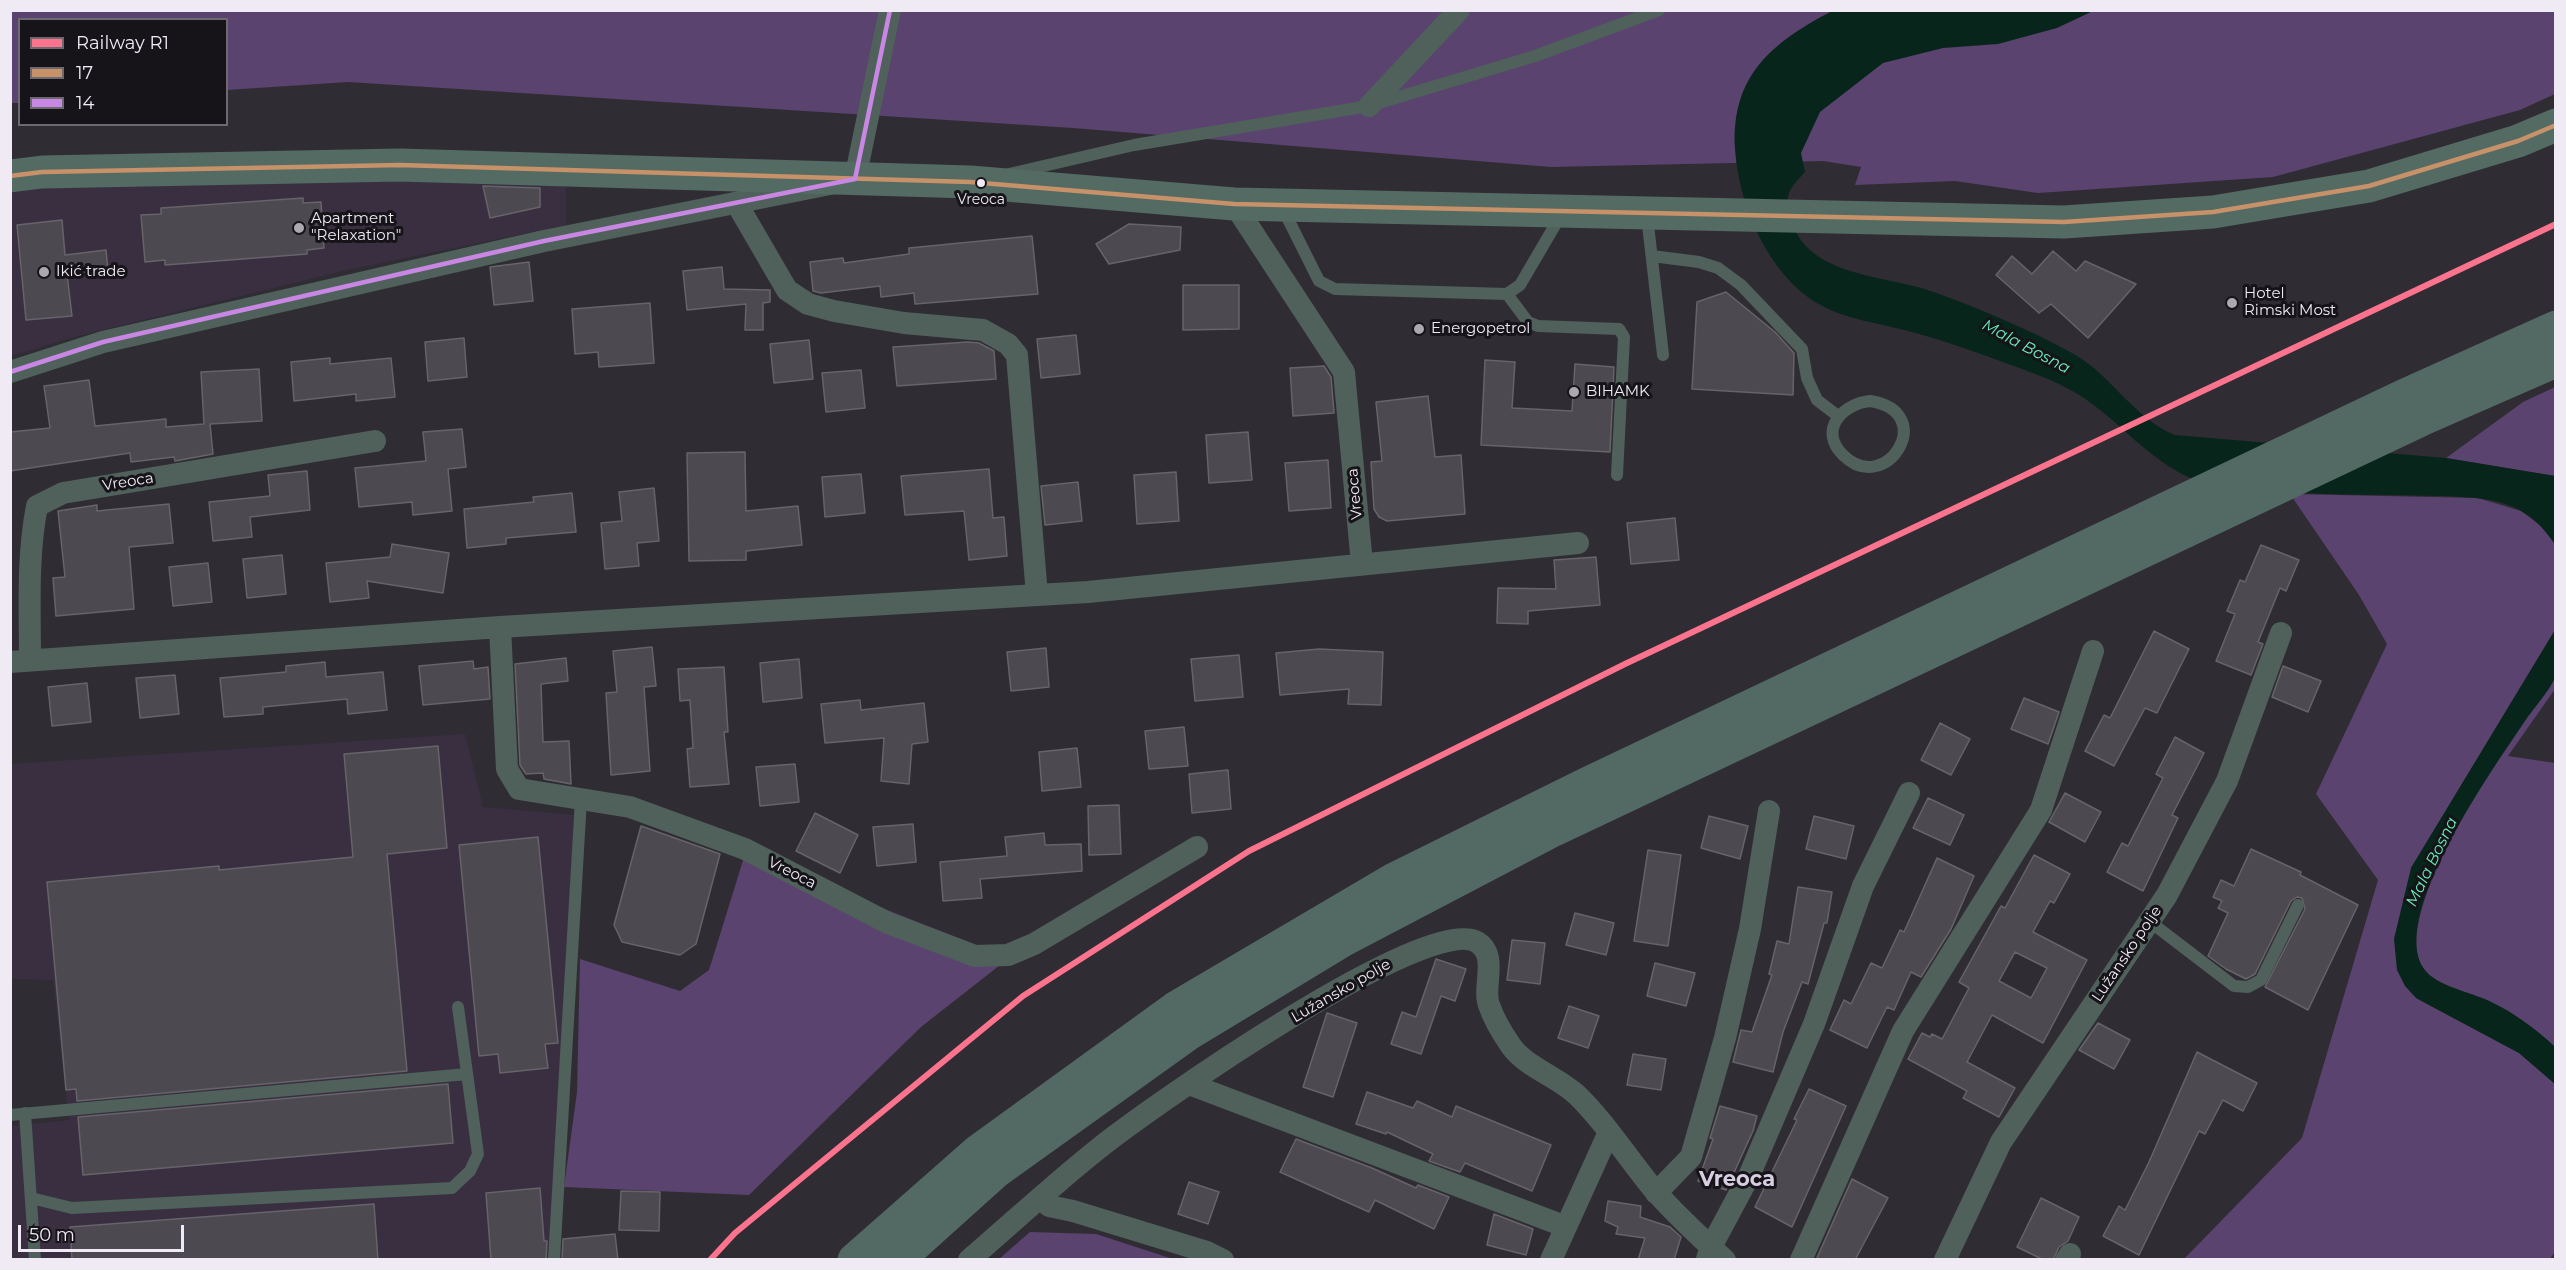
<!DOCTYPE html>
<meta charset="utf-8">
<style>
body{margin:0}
#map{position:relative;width:2566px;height:1270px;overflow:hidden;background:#302c34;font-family:Montserrat,sans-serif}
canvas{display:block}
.frame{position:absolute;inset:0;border:12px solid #efeaf3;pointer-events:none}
.legend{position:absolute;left:18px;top:18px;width:210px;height:108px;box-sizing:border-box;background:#161319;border:2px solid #6d6970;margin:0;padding:8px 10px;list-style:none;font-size:18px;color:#efeaf3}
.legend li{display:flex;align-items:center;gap:12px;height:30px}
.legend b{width:30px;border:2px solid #6d6970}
.scale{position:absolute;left:18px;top:1225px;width:166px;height:27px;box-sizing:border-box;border:3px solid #efeaf3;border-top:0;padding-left:8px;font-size:18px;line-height:21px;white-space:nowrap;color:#efeaf3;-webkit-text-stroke:4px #161319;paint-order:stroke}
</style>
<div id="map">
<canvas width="2566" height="1270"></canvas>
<div class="frame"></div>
<ul class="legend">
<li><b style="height:8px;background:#fc738d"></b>Railway R1</li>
<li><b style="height:8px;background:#c7916a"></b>17</li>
<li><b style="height:8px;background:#c787e3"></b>14</li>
</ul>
<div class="scale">50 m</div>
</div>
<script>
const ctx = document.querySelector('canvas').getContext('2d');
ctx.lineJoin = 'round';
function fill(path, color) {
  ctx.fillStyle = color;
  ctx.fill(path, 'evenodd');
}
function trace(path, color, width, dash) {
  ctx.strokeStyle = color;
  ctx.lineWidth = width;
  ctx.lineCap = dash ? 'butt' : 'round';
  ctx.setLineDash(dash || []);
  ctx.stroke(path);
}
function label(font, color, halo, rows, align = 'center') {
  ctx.font = font + ' Montserrat,sans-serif';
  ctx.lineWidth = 6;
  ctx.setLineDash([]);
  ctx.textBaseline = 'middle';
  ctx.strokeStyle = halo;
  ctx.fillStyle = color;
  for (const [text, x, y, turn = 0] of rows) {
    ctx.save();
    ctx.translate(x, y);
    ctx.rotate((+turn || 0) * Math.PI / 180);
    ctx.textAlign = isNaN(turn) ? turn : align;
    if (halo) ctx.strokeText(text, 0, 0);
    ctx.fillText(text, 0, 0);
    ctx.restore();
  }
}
fill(new Path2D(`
 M566 170V225L347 270 74 337 11 356V176Z
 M465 734 483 807 574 815 553 1259H11V1126L69 1120 53 980 11 979V764Z`), '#392f41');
fill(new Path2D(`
 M11 10 2556 11 2555 94 2520 110 2273 177 2038 193 1955 181 1855 185 1861 167 1823 161 1551 167 1073 128 348 82 227 90 226 20H20L19 103H11Z
 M2555 387V476L2446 458 2523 402Z
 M2290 494 2478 498 2521 511 2541 526 2555 544V630L2411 868 2416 998 2519 1053 2555 1084V1252L2549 1260H2183L2302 1138 2378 880 2316 794 2387 644 2359 595Z
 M2555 675V689L2508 756 2555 763V1047C2536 1029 2513 1012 2489 1001 2470 992 2436 986 2424 969 2384 911 2522 726 2555 675Z
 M745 854 1009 958 921 1027 749 1195 564 1187 577 1092 580 959 680 991 709 970Z
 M1030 1232 1096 1234 1173 1259H999Z`), '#5a436f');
fill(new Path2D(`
 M1832 11H2093L2057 28 1998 44 1943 48 1883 63 1820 112 1801 153 1805 172C1788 190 1784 195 1791 219 1807 278 1888 275 1934 292 1980 309 2029 329 2072 353 2111 374 2134 419 2175 435L2446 458 2555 476V544C2546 532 2537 520 2523 512 2498 497 2464 497 2437 496 2375 494 2312 496 2250 489 2236 487 2218 487 2204 483 2152 467 2121 420 2076 393 2052 379 2025 370 2000 361 1967 349 1934 337 1900 329 1872 322 1842 318 1817 303 1768 274 1738 203 1735 148 1731 75 1773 42 1832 11Z
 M2555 630C2556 643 2559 662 2556 675 2552 688 2533 709 2525 721 2495 766 2387 916 2424 969 2436 986 2470 992 2489 1001 2513 1012 2536 1029 2555 1047V1084L2519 1053 2416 998 2405 986 2397 970 2394 939 2411 868Z`), '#08251b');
const building = new Path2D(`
 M483 186 540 188V207L490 218Z
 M303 198V203L321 202 324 248 307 250V254L165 265V260L145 262 141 215 161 214V208Z
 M62 220 65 255 106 250 108 270 67 274 72 316 26 320 17 225Z
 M1129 224 1181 227 1180 250 1109 264 1096 244Z
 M1032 236 1038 294 915 304 914 293 881 297 880 286 821 293 813 291 810 262 843 258 844 263 909 254V248Z
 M2053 251 2076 271 2085 261 2136 284 2088 338 2051 304 2039 313 1996 275 2012 256 2032 274Z
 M529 262 533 301 494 305 490 267Z
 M722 267 724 289 770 290V302L763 303V330H745L746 304 687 310 683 271Z
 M1183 285H1239V329L1183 330Z
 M1726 292 1775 332 1794 353 1793 395 1692 389 1697 302Z
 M650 303 654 363 599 367 598 352 575 354 572 309Z
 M1076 335 1080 374 1041 378 1037 339Z
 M464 338 467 377 428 381 425 342Z
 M809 340 813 379 774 383 770 344Z
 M968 342 979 343 994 351 996 379 897 386 893 347Z
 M330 358V364L391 358 395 397 356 401V394L294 401 291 362Z
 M1485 360 1515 362 1512 408 1572 411 1575 364 1614 367 1610 452 1481 445Z
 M1324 366 1331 377 1334 413 1293 416 1290 368Z
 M259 369 262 421 210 424 213 454 175 461 174 457 131 462 130 453 10 471V432L50 428 44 386 89 380 95 426 166 419V427L204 424 201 372Z
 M861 370 865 408 826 412 822 373Z
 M1428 396 1435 457 1461 455 1465 514 1387 521 1379 517 1374 509 1371 462 1382 461 1376 402Z
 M462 429 466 467 448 469 452 511 413 515 412 502 359 507 355 468 426 461 423 432Z
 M1248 432 1252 480 1209 483 1206 435Z
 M745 452 746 511 798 506 802 545 746 551V560L689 561 687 453Z
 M1328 460 1331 508 1289 511 1285 463Z
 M989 469 993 518 1004 517 1007 556 969 560 964 511 905 515 901 476Z
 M307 471 310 510 250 517 252 537 213 541 209 502 270 496 268 475Z
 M1176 472 1179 521 1137 524 1134 475Z
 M861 474 865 513 825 517 822 477Z
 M1078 482 1082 521 1045 525 1041 486Z
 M654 488 659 541 637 543 639 566 605 569 601 523 622 521 619 492Z
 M572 493 576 532 506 538V544L467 548 464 509 534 502 533 497Z
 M169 504 173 543 129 547 134 609 56 616 53 578 65 577 58 511 97 505V511Z
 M1675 518 1679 560 1631 564 1627 523Z
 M392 544 449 553 443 593 367 581 369 598 330 602 326 563 390 557Z
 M2261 545 2299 560 2286 591 2280 588 2258 642 2263 644 2251 675 2216 661 2235 614 2227 611 2240 580 2245 582Z
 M282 555 286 594 247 598 243 559Z
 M1596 557 1600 605 1528 611V624L1497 623 1498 588 1556 589 1554 560Z
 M208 563 212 602 173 606 169 567Z
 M2154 631 2189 649 2157 713 2145 708 2114 766 2085 751 2104 715 2110 718Z
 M652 647 656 686 644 687 650 771 611 775 606 693 617 692 613 651Z
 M1046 648 1049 687 1011 691 1007 652Z
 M1319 649 1383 652 1381 705 1348 704 1349 689 1280 695 1276 653Z
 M1239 655 1243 697 1195 701 1191 659Z
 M566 658 568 681 541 684 543 742 569 741 571 784 544 779 543 773 526 774 520 765 515 664Z
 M799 659 802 698 763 702 760 663Z
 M473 661 474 669 488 667 490 699 423 705 419 666Z
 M325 662 326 677 383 672 387 710 348 714 347 699 263 707V714L224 717 220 678 286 672V666Z
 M2283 666 2321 681 2308 712 2272 697Z
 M724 667 728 732H724L729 784 690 787 687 749 693 748 690 700 680 701 678 669Z
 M175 675 179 714 140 718 136 678Z
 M87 683 91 722 52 726 48 687Z
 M2024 698 2059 712 2048 744 2011 729Z
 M860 700 861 710 924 703 928 742 912 744 909 784 881 781 884 738 825 743 821 704Z
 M1940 723 1970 739 1951 775 1921 760Z
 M1184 727 1188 766 1149 769 1145 731Z
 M2175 737 2204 753 2172 815 2178 818 2143 891 2107 872 2122 843 2128 846 2163 778 2156 774Z
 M438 746 447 848 387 854 407 1071 77 1101 76 1089 66 1090 47 882 219 866V870L353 857 344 754Z
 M1077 748 1081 787 1042 791 1039 752Z
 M795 764 799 802 760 806 756 767Z
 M1228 770 1231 809 1192 813 1189 774Z
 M2065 793 2101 812 2085 842 2049 822Z
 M1928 798 1964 815 1950 845 1913 828Z
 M1119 805 1121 854 1089 855 1088 806Z
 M815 813 858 835 840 873 796 851Z
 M1709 816 1748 826 1740 859 1701 848Z
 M1814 816 1854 826 1846 859 1806 849Z
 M913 824 916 862 877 866 873 827Z
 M641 826 720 854 696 944 680 955 622 942 614 925Z
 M1044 833 1045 845 1081 844 1082 871 980 879 982 898 943 901 940 862 1007 856 1005 837Z
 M538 837 558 1043 545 1044 548 1068 500 1073 498 1054 479 1056 459 845Z
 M2251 849 2301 872 2300 875 2358 905 2308 1010 2265 987 2305 909 2302 898 2297 897 2291 901 2255 974 2246 979 2226 969 2208 956 2228 913 2218 908 2222 901 2213 897 2221 880 2234 886Z
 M1648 850 1681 855 1668 946 1634 941Z
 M2034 855 2070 874 2054 903 2050 901 2033 932 2087 960 2043 1043 1992 1015 1967 1062 2015 1088 1999 1117 1963 1098 1967 1091 1908 1059 1922 1033 1930 1037 1932 1034 1942 1039 1969 988 1959 982 2001 906 2005 908ZM2015 952 2047 968 2031 998 1999 981Z
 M1937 858 1974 876 1951 929 1921 977 1911 972 1894 1010 1887 1007 1867 1048 1830 1030 1844 1000 1851 1004 1871 963 1882 968 1900 930 1904 932Z
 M1798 887 1832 892 1827 923H1824L1808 984 1802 982 1783 1032 1773 1072 1733 1062 1741 1030 1752 1032 1772 975 1769 974 1777 941 1789 944Z
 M1575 913 1614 923 1606 955 1566 945Z
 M1512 940 1545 943 1540 984 1507 980Z
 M1436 959 1466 969 1455 1001 1441 996 1421 1054 1391 1044 1402 1012 1416 1017Z
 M1655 963 1695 973 1686 1006 1647 996Z
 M1569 1006 1599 1016 1588 1048 1558 1038Z
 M1327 1013 1357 1023 1333 1097 1303 1087Z
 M2098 1023 2130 1040 2114 1069 2079 1050Z
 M2197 1052 2257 1083 2243 1111 2223 1100 2205 1134 2199 1131 2139 1255 2103 1236 2119 1206 2125 1210 2149 1162Z
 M1633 1054 1666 1059 1661 1090 1627 1085Z
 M448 1084 453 1143 83 1175 78 1117Z
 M1809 1089 1846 1106 1792 1227 1755 1207 1797 1120 1794 1119Z
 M1367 1092 1413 1108 1417 1101 1452 1117 1456 1106 1551 1145 1532 1191 1465 1163 1460 1172 1429 1161 1433 1154 1387 1132 1386 1134 1356 1124Z
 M1720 1106 1757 1116 1753 1131 1726 1190 1698 1181 1713 1139 1710 1138Z
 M1296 1139 1372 1168 1416 1188 1418 1185 1449 1197 1434 1229 1375 1200 1369 1212 1280 1172Z
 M1852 1179 1888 1198 1855 1260H1816Z
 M1189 1182 1219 1192 1208 1224 1178 1214Z
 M540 1188 544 1241H547L546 1260H491L486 1193Z
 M621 1191 660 1192 659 1231 619 1230Z
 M2041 1198 2079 1217 2068 1241 2059 1247 2053 1260H2044L2017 1247Z
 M1608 1201 1641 1206 1640 1217 1670 1227 1681 1237 1674 1260H1638L1645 1238 1616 1234 1618 1227 1605 1221Z
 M374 1204 378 1260H72L70 1227Z
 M1494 1214 1533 1229 1526 1255 1487 1245Z
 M615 1234 618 1260H562L563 1239Z`);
fill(building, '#4d4950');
trace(building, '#666369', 1.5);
trace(new Path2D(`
 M1009 174 1134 145 1369 106 1535 56 1659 10
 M1282 207 1319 281 1335 289 1507 294 1520 285 1561 215
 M1647 216 1663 355
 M1652 256 1699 262 1718 268 1741 285 1802 349 1807 378 1817 400 1838 416
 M1507 294 1528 322 1538 326 1619 329 1624 337 1617 475
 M1870 401C1940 412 1886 498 1843 455 1818 430 1842 404 1870 401Z
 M2149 921 2234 986 2248 987 2261 980 2298 905
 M25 1113 35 1260
 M10 1115 467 1074
 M31 1198 72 1208 452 1188 470 1171 478 1154 458 1007
 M554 1260 581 799`), '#4f615a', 12);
trace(new Path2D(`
 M1369 106 1459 10
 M737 204 787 290 808 304 834 311 904 323 983 330 1008 344 1017 355 1037 595
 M1234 204 1344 372 1362 564
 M10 372 103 342 544 241 855 179 890 10
 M500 627 507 769 519 789 630 807 745 849 888 923 975 956 1008 955 1034 944 1197 847
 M30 660C30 609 27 557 37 506L63 493 375 441
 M10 662 500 627 1088 592 1578 543
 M1189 1084 1564 1226
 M1656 1193 1691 1157 1725 1038 1750 929 1769 811
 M1041 1197 1049 1206 1073 1211 1207 1252 1223 1260
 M1707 1259 1711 1247 1749 1176 1814 1024 1863 886 1909 793
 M969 1260C1012 1223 1054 1184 1098 1149 1146 1110 1428 912 1477 942 1499 955 1482 987 1489 1005 1494 1020 1502 1033 1511 1046 1526 1067 1558 1077 1577 1095 1606 1123 1629 1160 1655 1191 1676 1215 1701 1238 1725 1260
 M1551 1260 1609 1132
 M1801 1260 1903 1031 2041 810 2093 651
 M1945 1260 2001 1142 2167 895 2227 781 2281 633
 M2066 1260 2070 1254`), '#4f615a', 22);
trace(new Path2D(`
 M10 176 42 172 400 165 970 182 1234 204 2064 222 2213 212 2369 186 2518 141 2556 125`), '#546b63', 33);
trace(new Path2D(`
 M854 1260 979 1150 1175 1008 1394 879 1586 784 2403 396 2556 327
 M898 1260 997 1171 1187 1035 1344 940 1554 830 2421 420 2556 361`), '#526a63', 33);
trace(new Path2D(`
 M10 176 42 172 400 165 970 182 1234 204 2064 222 2213 212 2369 186 2518 141 2556 125`), '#c7916a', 4.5);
trace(new Path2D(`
 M10 372 103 342 544 241 855 179 890 10`), '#c787e3', 4.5);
trace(new Path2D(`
 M710 1260 735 1233 1023 996 1249 851 1625 664 2556 224`), '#fc738d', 6);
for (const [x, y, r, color] of [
 [981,183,5,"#efeaf3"],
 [299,228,6,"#aca8b0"],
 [44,272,6,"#aca8b0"],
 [2232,303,6,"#aca8b0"],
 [1419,329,6,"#aca8b0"],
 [1574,392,6,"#aca8b0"]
]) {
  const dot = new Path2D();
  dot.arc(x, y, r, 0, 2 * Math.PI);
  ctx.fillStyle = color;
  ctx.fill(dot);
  trace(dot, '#161319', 2);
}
label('14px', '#efeaf3', '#161319', [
 ["Vreoca",981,200]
]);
label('15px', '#efeaf3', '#161319', [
 ["Apartment",311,219],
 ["\"Relaxation\"",311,236],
 ["Ikić trade",56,272],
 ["Hotel",2244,294],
 ["Rimski Most",2244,311],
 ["Energopetrol",1431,329],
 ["BIHAMK",1586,392]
], 'left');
label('15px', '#efeaf3', '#161319', [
 ["Vreoca",128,482,-9],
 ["Vreoca",1355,494,-95],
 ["Vreoca",792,873,27],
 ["Lužansko polje",2127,954,-56],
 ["Lužansko polje",1341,991,-30]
]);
label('italic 16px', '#68efb8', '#161319', [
 ["Mala Bosna",2026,347,28],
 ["Mala Bosna",2432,862,-64]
]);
label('bold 21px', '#d7cfe1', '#161319', [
 ["Vreoca",1737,1180]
]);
</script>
